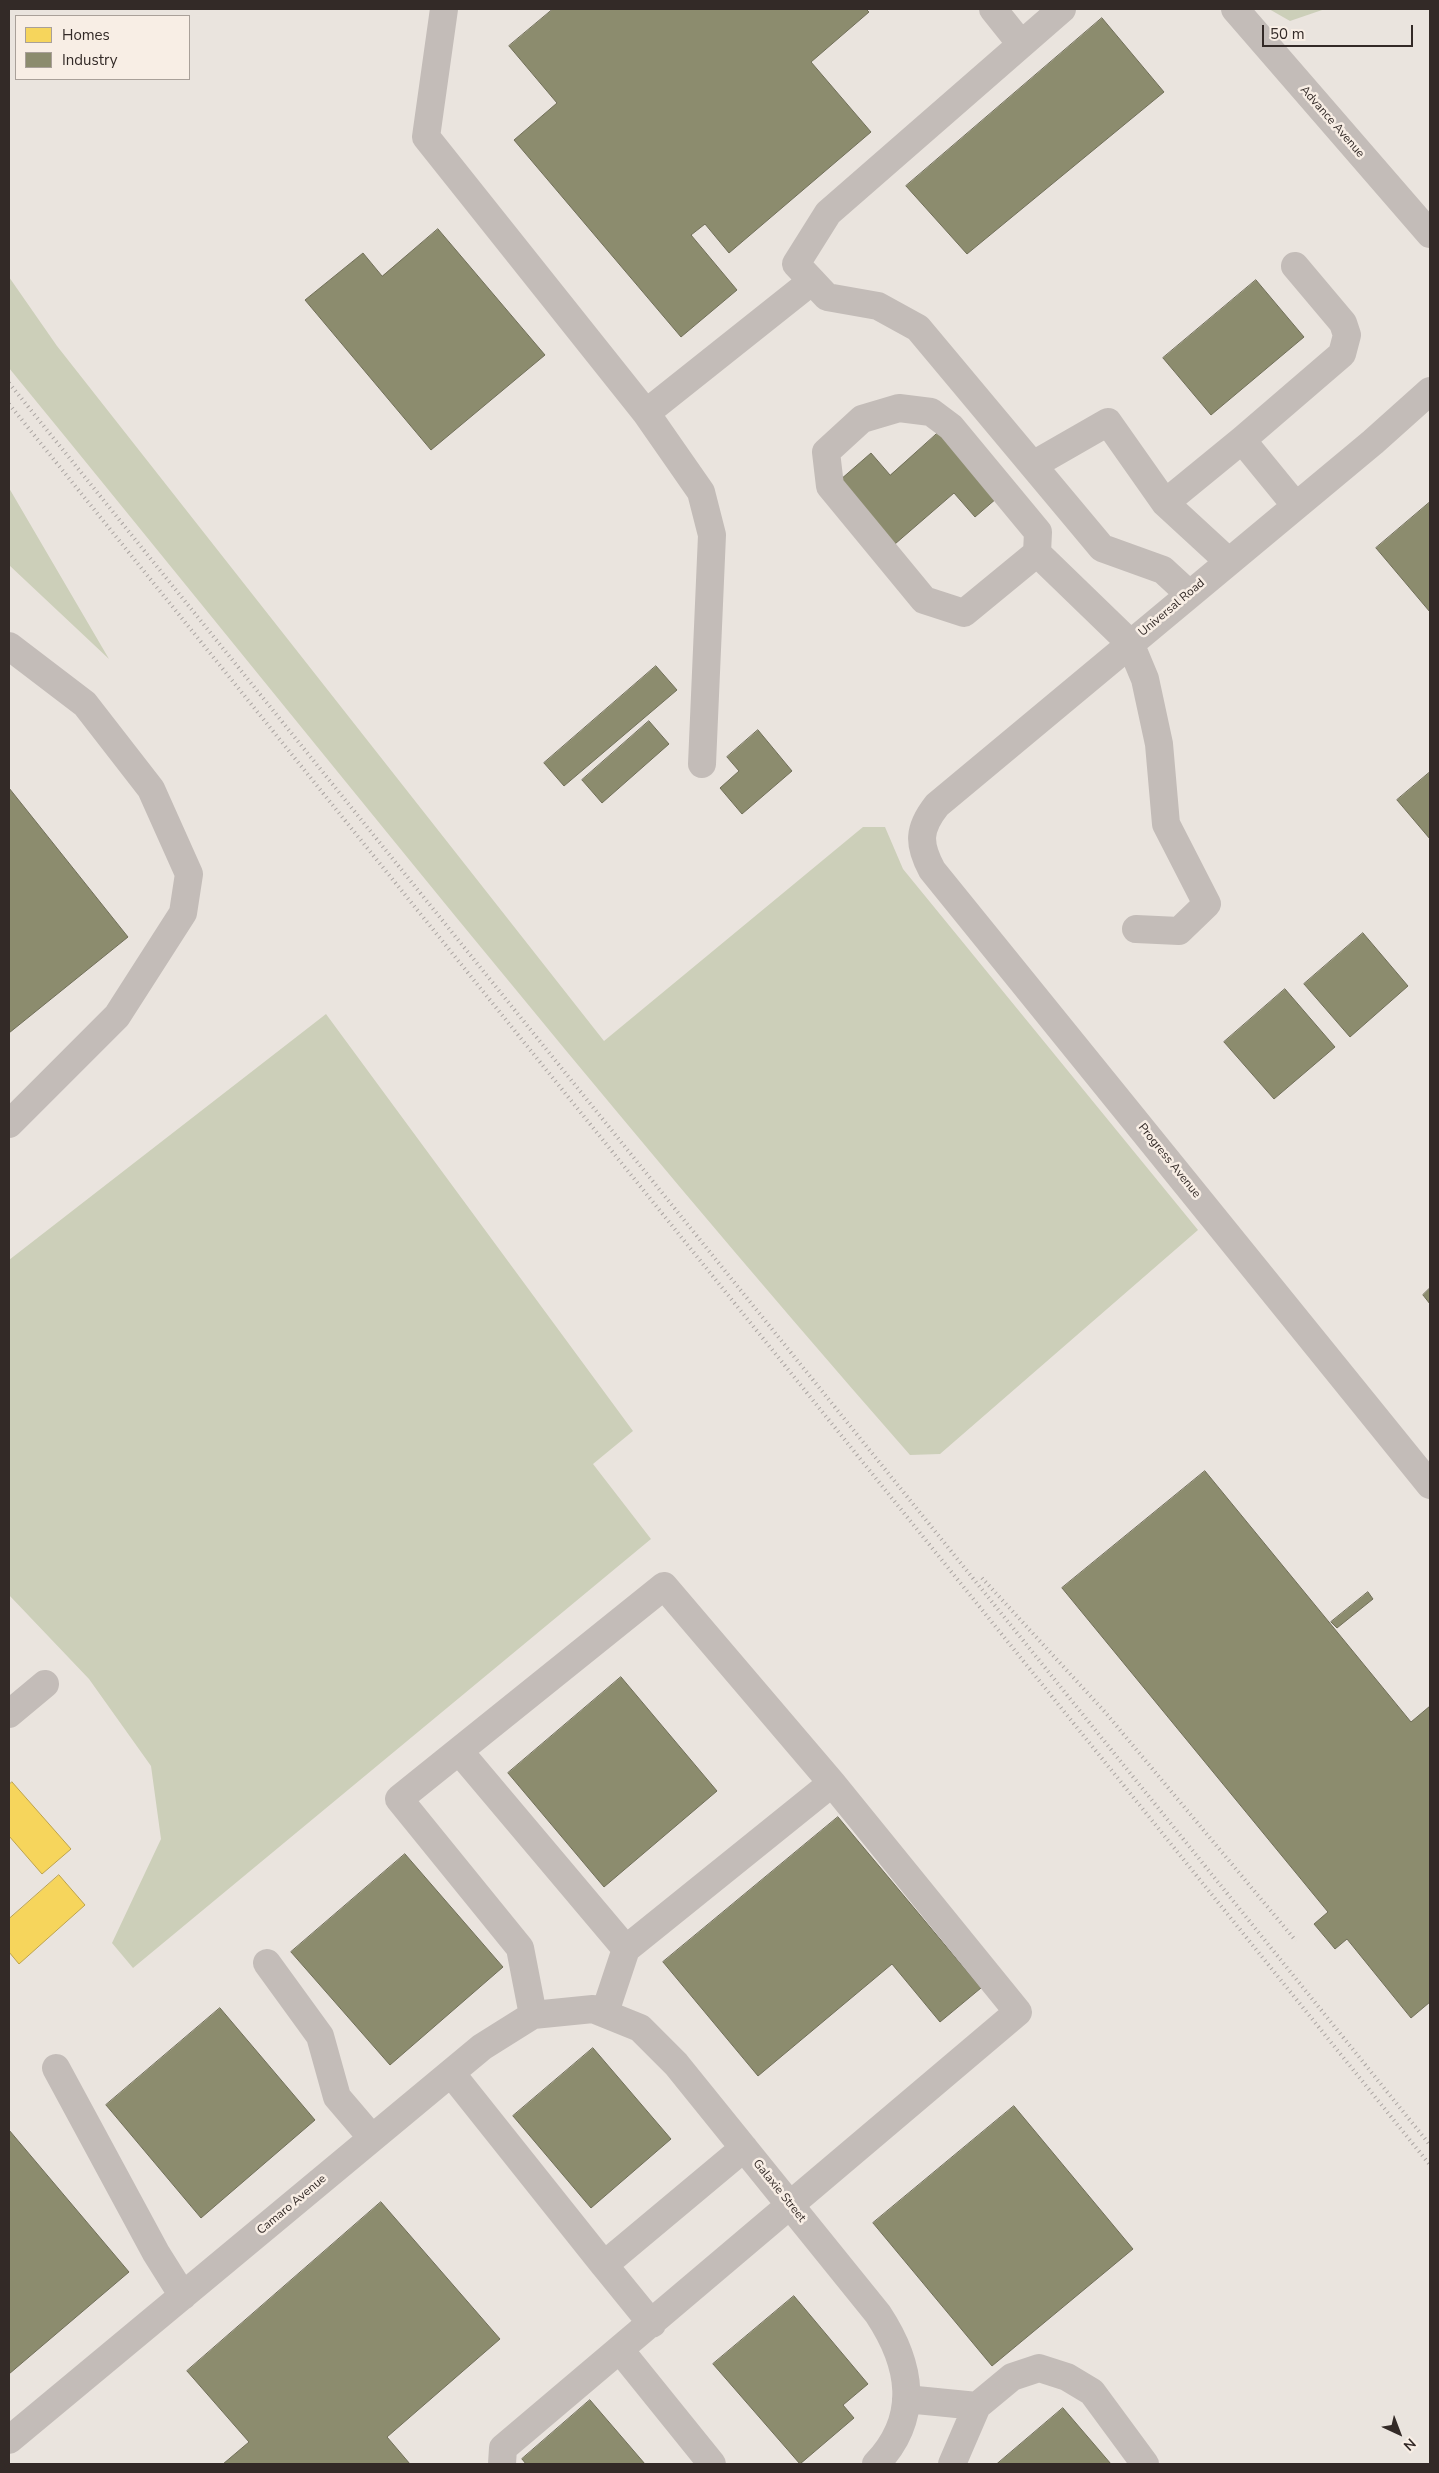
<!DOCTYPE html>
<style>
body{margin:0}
#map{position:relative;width:1439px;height:2473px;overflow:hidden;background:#eae4de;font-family:"Nunito Sans",sans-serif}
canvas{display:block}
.frame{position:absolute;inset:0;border:10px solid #332a27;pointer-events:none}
.legend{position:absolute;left:15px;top:15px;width:175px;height:65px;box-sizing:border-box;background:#f8eee5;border:1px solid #a9a099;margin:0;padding:6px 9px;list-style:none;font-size:15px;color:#332a27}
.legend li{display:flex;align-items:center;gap:10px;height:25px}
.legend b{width:25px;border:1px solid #a9a099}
.north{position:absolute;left:1374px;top:2408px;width:50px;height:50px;-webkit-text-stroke:4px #f8eee5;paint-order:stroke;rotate:137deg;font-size:14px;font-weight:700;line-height:20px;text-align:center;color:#332a27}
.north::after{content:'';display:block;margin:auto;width:18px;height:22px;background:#332a27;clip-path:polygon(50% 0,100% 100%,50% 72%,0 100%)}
.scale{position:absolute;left:1262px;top:25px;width:151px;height:22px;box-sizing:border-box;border:2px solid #332a27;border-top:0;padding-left:6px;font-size:15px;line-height:18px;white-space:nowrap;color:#332a27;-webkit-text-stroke:4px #f8eee5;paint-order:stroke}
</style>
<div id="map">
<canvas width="1439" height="2473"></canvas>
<div class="frame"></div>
<ul class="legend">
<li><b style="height:14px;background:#f6d55c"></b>Homes</li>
<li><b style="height:14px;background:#8c8c6e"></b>Industry</li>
</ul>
<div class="north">N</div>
<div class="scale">50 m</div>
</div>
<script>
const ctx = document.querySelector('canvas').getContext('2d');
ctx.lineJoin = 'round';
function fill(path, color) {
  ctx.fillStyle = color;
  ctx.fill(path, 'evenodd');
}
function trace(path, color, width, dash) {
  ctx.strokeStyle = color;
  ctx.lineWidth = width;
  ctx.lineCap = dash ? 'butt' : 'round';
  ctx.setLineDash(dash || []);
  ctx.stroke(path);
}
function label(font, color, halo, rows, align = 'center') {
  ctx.font = font + ' "Nunito Sans",sans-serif';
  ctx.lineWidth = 5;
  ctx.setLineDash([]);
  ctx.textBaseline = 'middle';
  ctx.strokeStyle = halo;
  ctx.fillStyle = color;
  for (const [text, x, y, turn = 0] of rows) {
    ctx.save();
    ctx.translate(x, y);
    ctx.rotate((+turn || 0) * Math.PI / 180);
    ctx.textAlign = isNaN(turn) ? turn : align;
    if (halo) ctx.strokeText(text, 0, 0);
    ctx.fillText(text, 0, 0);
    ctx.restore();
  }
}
fill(new Path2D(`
 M1269 9H1325L1290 21Z
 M9 277 57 346 604 1041 863 827H885L903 869 1198 1230 940 1454 910 1455C600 1102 307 732 9 368Z
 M9 488 109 659 9 565Z
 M326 1014 633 1431 593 1464 651 1539 133 1968 112 1943 161 1839 151 1766 89 1679 9 1595V1260Z`), '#cccfb9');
const homes = new Path2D(`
 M12 1782 71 1849 42 1874 9 1836V1785Z
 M59 1875 85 1905 19 1964 9 1952V1919Z`);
fill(homes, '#f6d55c');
trace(homes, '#bca24c', 1);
const industry = new Path2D(`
 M553 9H866L869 12 811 62 871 132 729 253 705 224 691 235 737 290 681 337 514 140 557 103 509 46Z
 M1102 18 1164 92 967 254 906 186Z
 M438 229 545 355 431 450 305 300 363 253 382 276Z
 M1256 280 1304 337 1211 415 1163 358Z
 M940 431 997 498 975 517 954 493 895 544 840 480 871 453 890 475Z
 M1430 502V612L1376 548Z
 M656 666 677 690 564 786 544 763Z
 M649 721 669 744 602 803 582 780Z
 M758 730 792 771 742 814 720 788 739 771 727 757Z
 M1430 772V839L1397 800Z
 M9 788 128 937 9 1033Z
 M1363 933 1408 986 1350 1037 1304 984Z
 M1285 989 1335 1047 1274 1099 1224 1042Z
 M1430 1288V1304L1423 1295Z
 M1205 1471 1411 1722 1430 1706V2002L1411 2018 1347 1939 1335 1949 1314 1924 1328 1912 1062 1588Z
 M1368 1592 1373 1599 1337 1628 1331 1622Z
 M621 1677 717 1791 604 1887 508 1773Z
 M838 1817 981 1988 940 2022 892 1964 758 2076 663 1962Z
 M405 1854 503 1967 390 2065 291 1952Z
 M220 2008 315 2120 201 2218 106 2105Z
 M593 2048 671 2139 591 2208 513 2116Z
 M1014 2106 1133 2249 992 2366 873 2223Z
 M9 2130 129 2272 9 2374Z
 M381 2202 500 2339 387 2437 410 2464H223L249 2442 187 2371Z
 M794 2296 868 2384 843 2405 854 2418 800 2464 713 2364Z
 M590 2400 645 2464H526L522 2459Z
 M1063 2408 1111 2464H997Z`);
fill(industry, '#8c8c6e');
trace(industry, '#716f59', 1);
trace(new Path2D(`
 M444 9 426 137 646 413 812 281
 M993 9 1021 44
 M1062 9 828 213 796 264 827 297 878 306 918 328 1102 548 1163 570 1189 594
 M1235 9 1430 234
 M1295 266 1343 323 1347 335 1342 354 1242 440 1296 506
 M1430 391 1373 442 937 805C918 829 918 844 932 870L1430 1485
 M646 413 701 492 712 535 702 764
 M1033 465 1108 422 1165 503 1228 561
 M1165 503 1242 440
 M1037 553 1038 532 951 427 931 412 899 408 862 419 826 452 830 486 924 600 964 613 1037 553 1130 643 1145 679 1159 744 1166 824 1207 904 1179 931 1136 929
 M9 646 85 704 151 789 189 874 183 913 117 1016 9 1124
 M9 1714 45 1684
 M459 1751 626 1949
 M267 1963 320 2036 337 2097 372 2138
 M533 2015 520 1948 399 1799 664 1586 832 1783 626 1949 605 2012
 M56 2068 156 2253 183 2296
 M451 2073 604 2265 744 2148
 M604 2265 652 2324
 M620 2350 712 2464
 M906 2399 977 2406 1012 2377 1039 2368 1067 2377 1092 2392 1145 2464
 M9 2440 482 2047 533 2015 593 2009 640 2028 676 2064 878 2314C911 2364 921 2417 876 2464
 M502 2464 503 2448 1018 2012 832 1783
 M952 2464 977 2406`), '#c3bcb8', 28);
trace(new Path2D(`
 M9 383 1430 2145
 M9 404 1430 2165
 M982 1578 1105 1712 1296 1941`), '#aba5a2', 4, [1, 4]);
label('12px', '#332a27', '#f8eee5', [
 ["Advance Avenue",1332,122,49],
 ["Universal Road",1172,608,-40],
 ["Progress Avenue",1169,1161,51],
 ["Galaxie Street",779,2191,51],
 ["Camaro Avenue",292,2205,-40]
]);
</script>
